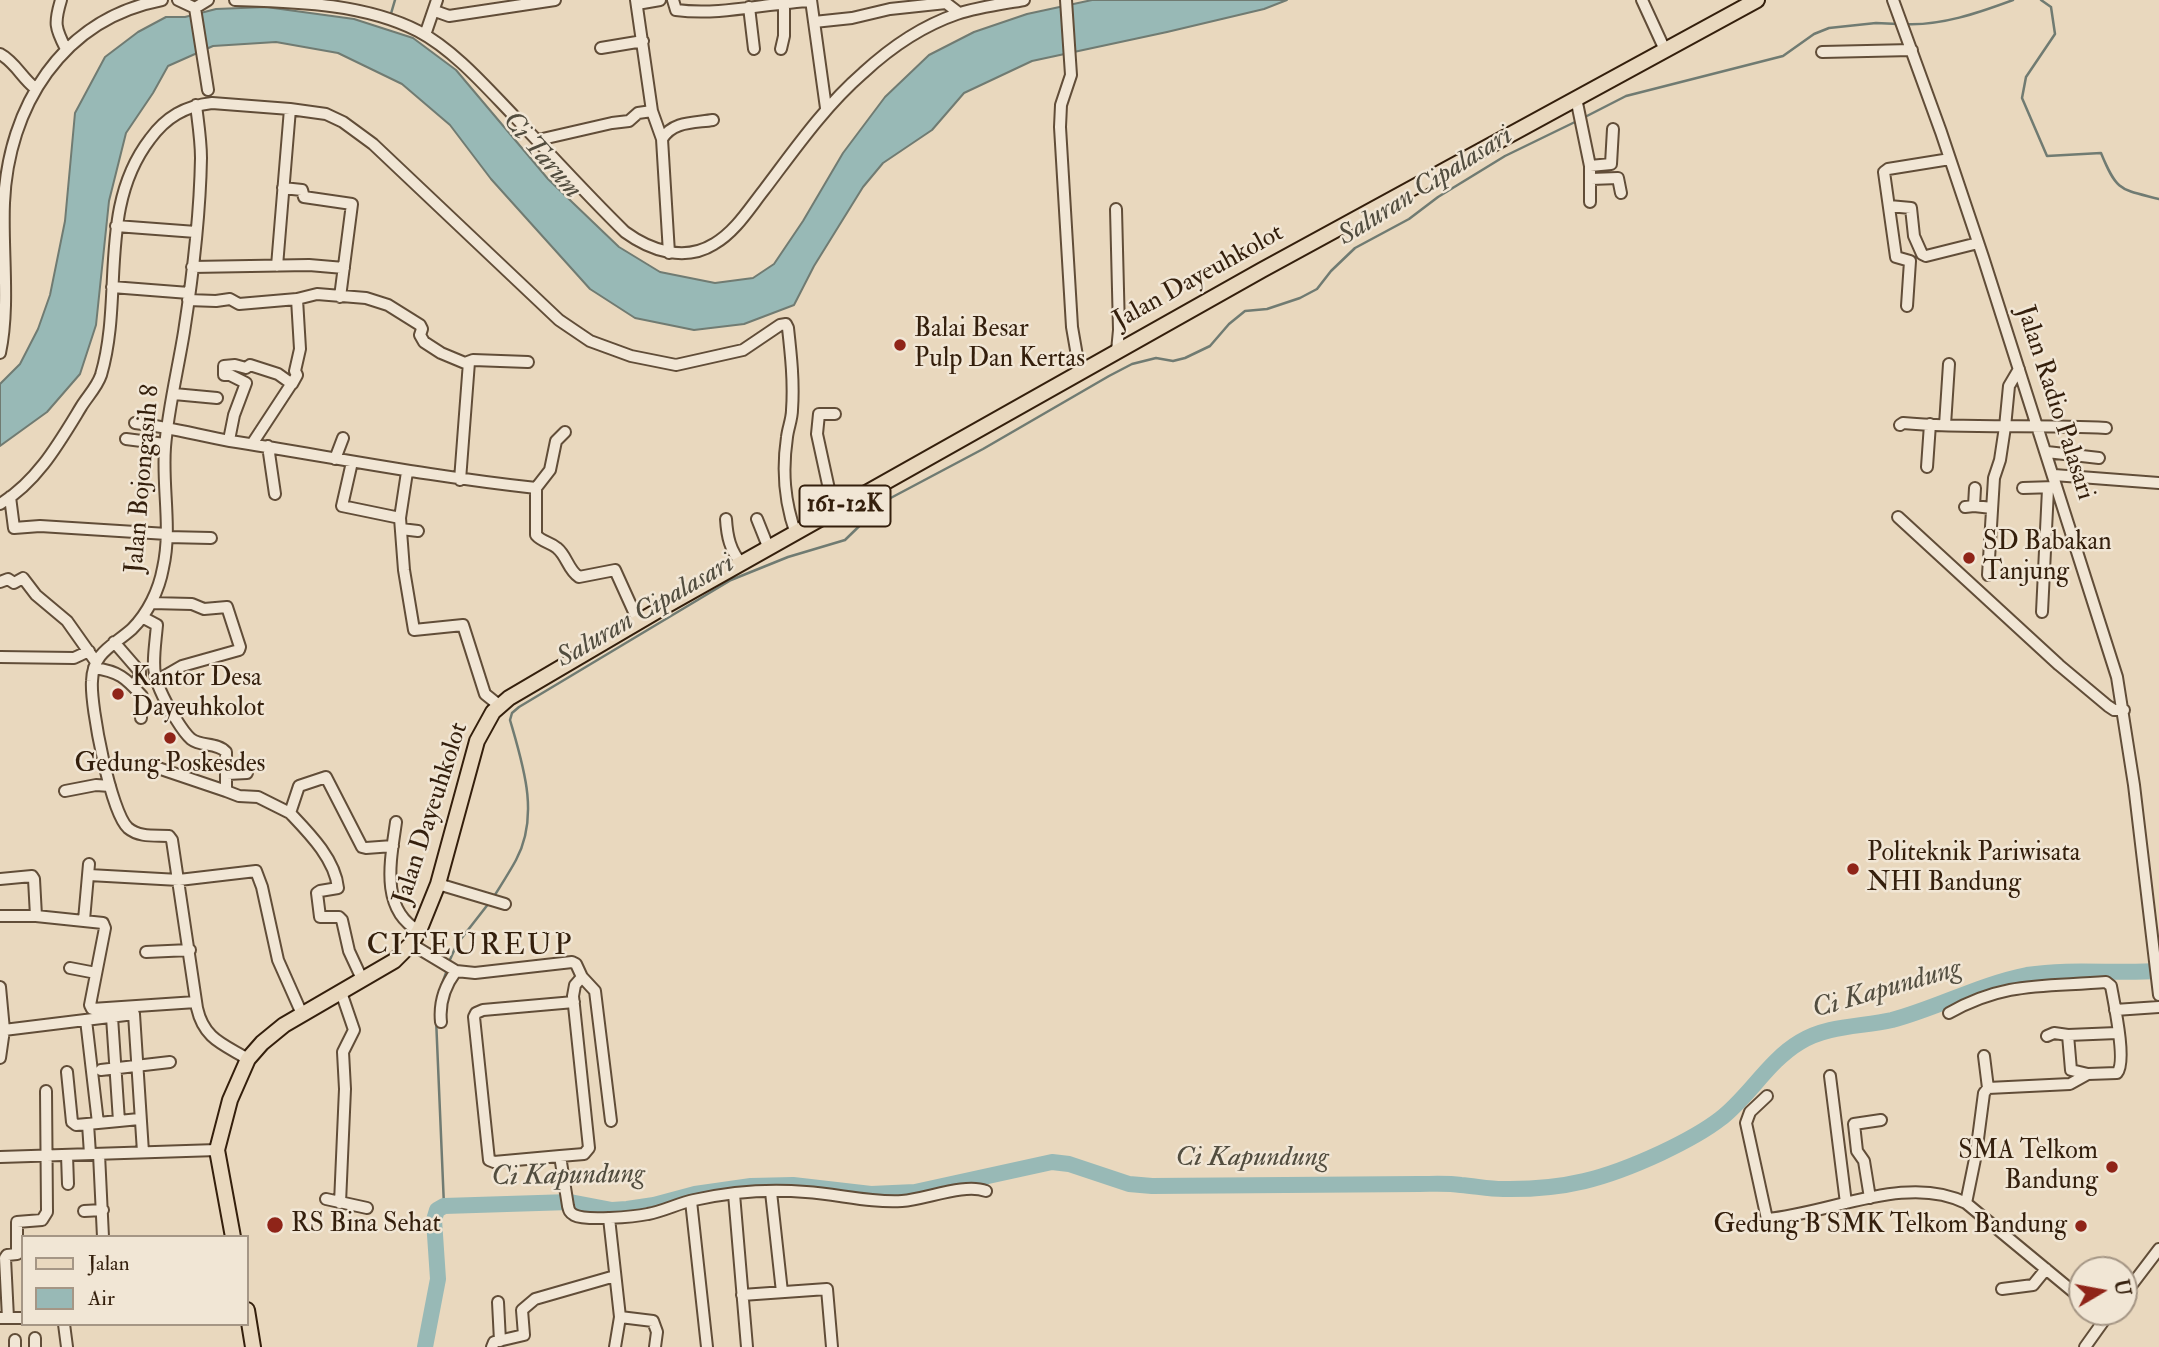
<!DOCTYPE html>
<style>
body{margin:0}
#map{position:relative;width:2159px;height:1347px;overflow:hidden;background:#e9d8be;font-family:"IM FELL Double Pica",serif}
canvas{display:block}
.legend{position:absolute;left:21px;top:1235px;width:228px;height:91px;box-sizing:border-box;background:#f1e6d5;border:2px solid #a59685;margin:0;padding:9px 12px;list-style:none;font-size:21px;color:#341f0c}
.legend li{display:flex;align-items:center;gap:14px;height:35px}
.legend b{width:35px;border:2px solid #a59685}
.north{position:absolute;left:2068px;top:1256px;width:70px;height:70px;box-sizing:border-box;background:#f1e6d5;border:2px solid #a59685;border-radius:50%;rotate:80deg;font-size:19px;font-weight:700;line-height:28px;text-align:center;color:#341f0c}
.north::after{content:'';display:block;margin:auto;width:24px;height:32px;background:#8f2418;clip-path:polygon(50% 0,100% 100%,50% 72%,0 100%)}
</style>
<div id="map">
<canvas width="2159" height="1347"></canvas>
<ul class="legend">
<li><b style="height:9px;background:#e9d8be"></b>Jalan</li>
<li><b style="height:19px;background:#98b9b6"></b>Air</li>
</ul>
<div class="north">U</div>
</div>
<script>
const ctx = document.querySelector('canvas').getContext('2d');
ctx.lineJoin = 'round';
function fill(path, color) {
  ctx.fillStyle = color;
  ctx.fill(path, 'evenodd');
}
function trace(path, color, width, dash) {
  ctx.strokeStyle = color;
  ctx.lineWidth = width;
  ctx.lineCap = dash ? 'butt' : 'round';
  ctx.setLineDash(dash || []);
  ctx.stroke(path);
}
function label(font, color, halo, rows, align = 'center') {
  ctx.font = font + ' "IM FELL Double Pica",serif';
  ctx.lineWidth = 5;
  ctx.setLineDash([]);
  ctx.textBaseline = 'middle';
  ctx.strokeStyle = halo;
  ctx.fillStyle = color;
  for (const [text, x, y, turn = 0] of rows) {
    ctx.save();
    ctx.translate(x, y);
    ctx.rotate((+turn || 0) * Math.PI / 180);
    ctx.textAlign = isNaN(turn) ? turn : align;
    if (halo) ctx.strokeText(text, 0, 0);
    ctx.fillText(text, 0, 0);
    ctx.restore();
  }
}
const water = new Path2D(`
 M1092 0H1287L1264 9 1167 32 1032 61 964 93 932 130 883 163 863 187 814 266 794 305 744 324 694 330 635 318 590 289 491 179 450 125 402 84 338 53 276 42 213 46 168 66 153 93 126 133 109 201 96 325 80 374 47 412 0 446V384L20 364 38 329 50 295 65 221 75 113 105 57 138 32 166 17H185L216 9 266 7 354 19 413 38 456 70 548 179 619 247 660 272 715 283 753 278 774 264 803 221 843 153 885 97 929 55 974 32 1027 14Z`);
fill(water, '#98b9b6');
trace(water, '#707b72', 2);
trace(new Path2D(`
 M2041 0 2051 7 2055 34 2026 77 2022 98 2047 156 2101 153C2117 192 2120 189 2159 199
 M390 17 395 0
 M1904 24C1941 26 1978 13 2013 0
 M1583 118 1626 96 1783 56 1814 34 1829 28 1876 23 1898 24
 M493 898C501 885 509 873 516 860 540 815 523 765 510 720L512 713 519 707 731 580 788 557 845 540 885 501 983 449 1109 376 1132 364 1156 358 1173 361 1185 358 1210 346 1229 324 1245 311 1267 309 1300 298 1317 289 1331 271 1355 248 1409 219 1438 197 1505 156 1577 121
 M448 964 457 944 489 903
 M442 984 447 970
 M436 1018 444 1206`), '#707b72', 2.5);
trace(new Path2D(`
 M425 1347 438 1279 434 1220 437 1210 444 1206 570 1202 612 1210 627 1209 654 1205 695 1194 751 1186 793 1185 871 1194 915 1192 1052 1162 1069 1164 1129 1184 1152 1186 1419 1184C1433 1184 1447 1183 1461 1185 1475 1186 1489 1189 1503 1189 1565 1190 1605 1179 1661 1153 1682 1143 1702 1133 1720 1119 1749 1097 1768 1061 1800 1042 1828 1025 1861 1027 1892 1020 1937 1008 1981 984 2027 975 2071 968 2115 974 2159 971`), '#98b9b6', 16);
const minor = new Path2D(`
 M61 0C54 23 55 28 66 49
 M178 0 195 8 208 0
 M235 0C295 2 363 3 418 31 454 50 486 87 514 116 551 155 587 195 625 232 651 251 685 262 714 244 735 232 749 209 764 190 795 149 824 107 863 73 890 48 922 26 957 14 978 7 1002 4 1024 0
 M636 0 652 111 662 139 669 253
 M673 0 676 10C721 16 766 3 811 1
 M811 0 826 108
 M1066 0 1071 75 1061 105 1060 127 1072 327 1080 373
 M1642 0 1665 50
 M1893 0 1941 132 1983 257 2117 677 2134 785 2159 995
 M637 4 660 0
 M749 7 754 49
 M195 8 208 90
 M435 11 449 16 555 0
 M814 22 852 18 890 9 946 3 959 13
 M425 35 437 0
 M601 48 643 41
 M781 49 784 36V2
 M1822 52 1912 50
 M0 54C15 62 22 78 35 88
 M1576 98 1590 166V202
 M196 105C198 122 201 140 201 158 200 216 193 274 184 332 178 369 168 410 165 447 162 488 172 528 163 568 159 590 148 613 132 629 113 646 93 652 92 681 90 706 111 813 128 828 140 838 156 835 169 836L172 840 197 1008C204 1039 223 1044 248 1059
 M662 139C673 121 694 123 713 120
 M538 140 612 123 629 121 638 113 652 111
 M1590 166 1611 164 1613 129
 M1591 179 1618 178 1621 193
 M283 188 302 190 304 197 352 204 340 297
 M1889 206 1911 208 1914 236 1922 254 1926 256 1978 243
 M1116 209 1119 330 1117 351
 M116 226 196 232
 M277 266 290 109
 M192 267 309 265 344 268
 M112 287 189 293
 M188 300 216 301 230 299 239 304 297 299 317 294 366 298 388 305 420 325 422 329 420 335 424 342 441 353 465 363 473 360 528 362
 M1907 306 1910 261 1896 257 1884 172 1888 169 1950 159
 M0 353C10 306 2 251 4 203 8 107 62 19 162 0
 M174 394 217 398
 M135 423C168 427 198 435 230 441 332 457 433 477 536 488
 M1900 425 1903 423C1971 429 2038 424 2106 428
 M1945 425 1949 364
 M565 432 556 441 550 470 536 488V535C542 542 550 542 557 548 567 556 568 570 579 577L615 570 639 623
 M126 439 165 444
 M229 440 234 415 246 383 230 375H224V366L235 365 246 368 250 365 278 374 292 384 297 375 295 371 300 349 297 299
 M252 444 292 383
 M268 446 275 494
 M2047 452 2099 458
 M335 459 343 438
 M352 462 342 506 400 518 404 570 414 630 463 625 485 694 500 706
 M1927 467 1930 424
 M2054 475 2159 483
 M460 480 469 362
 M2023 488 2055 487
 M10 497 14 528 40 526 167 534
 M0 504C37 482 59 443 81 407 87 397 97 387 101 375 124 297 97 208 150 139 166 117 185 106 212 103L290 109 326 114 343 122 373 144 559 320 590 341 631 356 676 365 743 350 780 325 786 324 788 328C791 355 794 382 792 410 792 419 788 428 787 437 782 471 784 501 796 534
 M1974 506 1975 488
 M1965 507 1974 506 1992 508
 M834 512 817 434 819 414H835
 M1898 517 2059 665 2108 706 2114 710H2124
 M400 518 407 472
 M726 519C727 536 730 551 742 564
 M757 519 769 549
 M401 529 418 531
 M167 537 211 538
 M1988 575 1994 478 2000 460 2005 427 2009 386 2019 369
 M0 582 8 579 14 583 23 578 36 595 67 621 96 662
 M151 603 192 604 204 609 227 607 240 647 239 650 182 666 156 681
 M2042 612 2048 489
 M142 617 157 625C153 668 149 673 172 713 178 722 183 732 191 739 201 747 217 742 226 752V791L155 767
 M114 642 140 672V676L133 686
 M0 657 74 658 89 651
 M94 668C118 671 126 678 142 696L141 718
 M227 774 247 773
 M65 791 96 785 110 786
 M226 791 239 796 258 797 290 813 299 786 326 777 362 847 366 848 393 846
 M290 813C309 833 335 859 338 888L320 891 317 893 320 917H339L342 920 349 951 362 979
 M396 822C391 859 379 909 419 931
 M89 875 179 880 256 871 262 887 278 960 302 1014
 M0 879 32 876 34 879 36 916
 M438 884 505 904
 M0 916H36L103 923 105 928 90 1005 92 1009 196 1002
 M84 920 89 864
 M411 944 456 971 475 973 572 962 576 964 582 977 575 985 573 996 589 1148 584 1154 560 1156 568 1206C569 1210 569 1212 574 1215 585 1221 634 1217 648 1214 664 1211 679 1203 694 1200 730 1192 770 1189 806 1192 838 1194 870 1203 902 1201 927 1199 964 1183 986 1191
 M146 952 190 950
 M70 968 96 973
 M582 977 595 991 611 1121
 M0 987 4 1030 0 1058
 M2115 1010 2159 1007
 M1949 1013C2005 981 2046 987 2106 982L2111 986C2114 1003 2127 1062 2117 1073L2088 1074 2071 1070 2068 1035 2054 1033 2047 1036
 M112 1017 119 1121 139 1119
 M86 1020 98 1123 119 1121
 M441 1022C439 1003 444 987 456 971
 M4 1030 134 1014 143 1152
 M2068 1035 2117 1033
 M101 1070 170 1062
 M67 1072 72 1122 76 1125 98 1123
 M1830 1076 1846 1203
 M1988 1088 2070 1084 2088 1074
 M1767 1096 1750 1112 1746 1123 1767 1219C1829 1214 1907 1173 1966 1203L2082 1299
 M88 1124 90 1154
 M99 1154 103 1237
 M67 1155 68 1184
 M560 1156 494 1162 489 1160 474 1017 476 1013 483 1010 574 1002
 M0 1157 217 1150
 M771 1192 782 1292
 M734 1194 747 1347
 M1870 1198 1864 1161 1857 1151 1854 1124 1881 1120
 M326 1199 367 1208
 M691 1201 707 1347
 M340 1203 345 1089 343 1052 354 1030 341 992
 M1966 1203 1976 1154 1984 1093 1988 1088 1984 1056
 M84 1211 103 1210
 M609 1218 620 1317 615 1347
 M2002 1289 2033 1285 2046 1269
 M742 1295 827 1289 832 1347
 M2124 1295 2159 1249
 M498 1302 500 1341
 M620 1317 653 1321 657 1332 655 1347
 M0 1318H23
 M8 1318 5 1258 7 1255 17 1254V1222L42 1220 47 1212 46 1091
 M64 1324 67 1347
 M35 1338V1347
 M15 1340V1347
 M492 1347 494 1342 524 1335 522 1310 535 1299 615 1276
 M2085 1347 2110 1312`);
const major = new Path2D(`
 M233 1237 217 1150 230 1100 248 1059 262 1043 284 1025 394 961 411 944 419 931 438 884 477 741 493 712 509 698 669 604 1262 270 1757 0
 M247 1310 253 1347`);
trace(minor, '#614d38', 14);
trace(major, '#341f0c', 18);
trace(minor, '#f1e6d5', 10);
trace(major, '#e9d8be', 14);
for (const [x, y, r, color] of [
 [900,345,7,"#8f2418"],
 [1969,558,7,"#8f2418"],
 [118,694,7,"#8f2418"],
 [170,738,7,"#8f2418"],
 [1853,869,7,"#8f2418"],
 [2112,1167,7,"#8f2418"],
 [275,1225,9,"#8f2418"],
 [2081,1226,7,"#8f2418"]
]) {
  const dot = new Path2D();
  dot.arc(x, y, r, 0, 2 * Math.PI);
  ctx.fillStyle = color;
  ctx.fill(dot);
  trace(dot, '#f1e6d5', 2.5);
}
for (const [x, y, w] of [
 [845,506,91]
]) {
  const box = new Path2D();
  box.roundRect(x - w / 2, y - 20.5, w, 41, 5);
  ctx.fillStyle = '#f1e6d5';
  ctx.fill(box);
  trace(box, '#341f0c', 2);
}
label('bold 24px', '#341f0c', null, [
 ["161-12K",845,506]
]);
label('26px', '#341f0c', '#f1e6d5', [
 ["Jalan Dayeuhkolot",1199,278,-29],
 ["Jalan Radio Palasari",2054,403,72],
 ["Jalan Bojongasih 8",144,479,-85],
 ["Jalan Dayeuhkolot",432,814,-72]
]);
label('26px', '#341f0c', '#f1e6d5', [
 ["Balai Besar",914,330],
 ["Pulp Dan Kertas",914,360],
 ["SD Babakan",1983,543],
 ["Tanjung",1983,573],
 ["Kantor Desa",132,679],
 ["Dayeuhkolot",132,709],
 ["Gedung Poskesdes",170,765,"center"],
 ["Politeknik Pariwisata",1867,854],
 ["NHI Bandung",1867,884],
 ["SMA Telkom",2098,1152,"right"],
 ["Bandung",2098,1182,"right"],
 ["RS Bina Sehat",291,1225],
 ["Gedung B SMK Telkom Bandung",2067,1226,"right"]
], 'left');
label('italic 28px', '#524d3f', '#f1e6d5', [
 ["Ci Tarum",541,156,49],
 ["Saluran Cipalasari",1426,187,-32],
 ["Saluran Cipalasari",646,612,-30],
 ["Ci Kapundung",1887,990,-16],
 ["Ci Kapundung",1252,1159],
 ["Ci Kapundung",568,1177,-1]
]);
ctx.letterSpacing = '2px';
label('30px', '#341f0c', '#f1e6d5', [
 ["CITEUREUP",470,948]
]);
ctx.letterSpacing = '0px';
</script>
